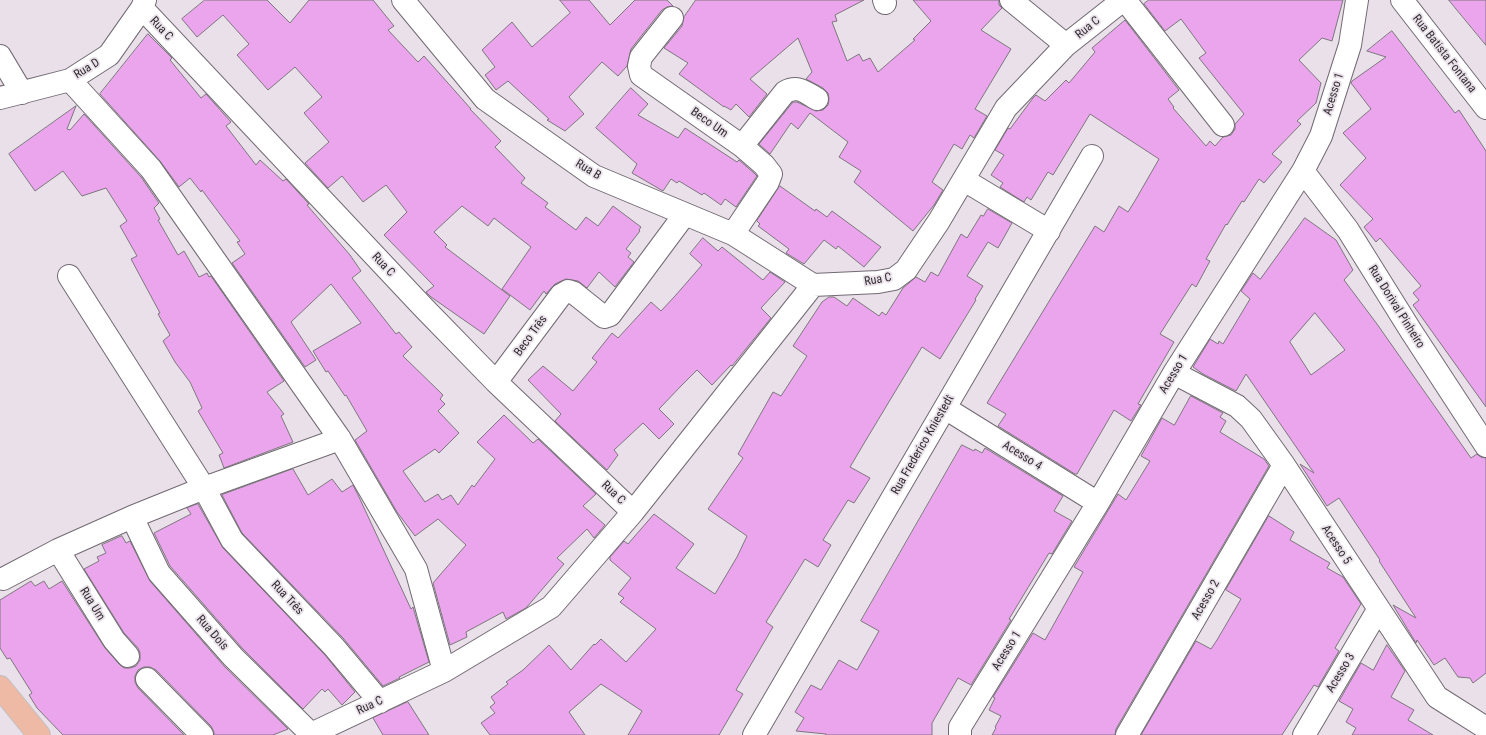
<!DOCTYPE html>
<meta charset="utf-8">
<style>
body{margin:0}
canvas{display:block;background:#e9e0e9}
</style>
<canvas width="1486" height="735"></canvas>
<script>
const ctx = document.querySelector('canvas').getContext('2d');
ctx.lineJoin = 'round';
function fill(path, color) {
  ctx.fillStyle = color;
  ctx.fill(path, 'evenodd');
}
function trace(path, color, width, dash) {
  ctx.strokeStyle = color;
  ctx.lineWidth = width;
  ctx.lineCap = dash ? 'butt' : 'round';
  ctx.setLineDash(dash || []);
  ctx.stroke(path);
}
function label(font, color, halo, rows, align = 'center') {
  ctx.font = font + ' "Roboto Condensed",sans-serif';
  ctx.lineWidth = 3.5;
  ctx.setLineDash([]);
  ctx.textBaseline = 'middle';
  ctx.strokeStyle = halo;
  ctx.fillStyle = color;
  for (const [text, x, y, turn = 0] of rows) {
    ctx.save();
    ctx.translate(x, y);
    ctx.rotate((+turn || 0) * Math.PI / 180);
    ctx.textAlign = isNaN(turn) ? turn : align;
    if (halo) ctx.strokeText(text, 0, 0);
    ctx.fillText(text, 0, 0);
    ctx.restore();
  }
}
const building = new Path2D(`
 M205 0H267L290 23 309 0H373L394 26 388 30 418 62 424 56 471 109H470L501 141 495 147 525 178 521 183 548 203 545 207 576 230 586 217 598 226 613 206 641 227 639 230 640 231 626 249 631 253 628 257 634 262 615 287 599 272 587 288 578 281 566 279 555 284 546 294 544 291 530 310 502 289 531 247 494 218 488 226 462 206 434 232 447 245 445 247 510 296 484 334 431 297 426 292 434 286 384 235 407 212 386 185 363 202 342 176 328 188 305 163 329 142 304 113 322 97 295 67 268 90 237 55 249 44 223 15 197 37 182 19Z
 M560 0H589L610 25 635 0H667L673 6 667 7 662 10 631 49 627 66 618 76 602 62 569 97 584 114 565 131 547 120 549 119 508 81 496 90 485 75 495 67 482 50 512 22 532 47 570 13Z
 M696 0H864L835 15 837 21 832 22 847 61 859 54 863 61 870 58 878 72 915 40 913 39 931 21 913 0H999V5L1002 8 981 30 1011 49 975 109 987 116 974 138 970 135 962 149 954 144 932 182 943 190 934 205 913 231 854 182 861 171 839 157 848 142 810 113 798 129 791 123 770 154 759 144 793 102H797L816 111 823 110 828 105 829 99 828 93 823 88 806 79 812 72 798 38 750 79 767 94 749 117 736 104 731 110 724 106V107L679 74 688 63 664 48 682 26 684 17Z
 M1149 0H1343L1332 41 1322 38 1299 60 1321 83 1316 103 1297 121 1301 124 1272 154 1282 162 1264 183 1259 179 1244 202 1242 201 1227 225 1226 224 1206 259 1210 261 1196 287 1192 284 1160 334 1174 342 1138 404 1141 405 1131 421 1114 410 1077 474H1075L998 426 1006 414 987 403 1095 226 1104 232 1119 206 1128 212 1136 199 1159 159 1090 114 1053 175 1048 172 1031 200 1027 197 1024 202 1000 187 1003 183 991 175 1004 155 995 150 1008 128 1010 129 1033 98 1036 95 1045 101 1066 80 1069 83 1095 52 1092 48 1125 20 1179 90 1168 99 1174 107 1173 108 1206 146 1210 141 1215 146 1223 137 1231 135 1235 129V124L1244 114 1199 58 1206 53 1181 19 1165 31 1144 4Z
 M1449 0H1486V45Z
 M1392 31 1455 113 1459 110 1486 151V407L1413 305 1419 300 1413 293 1421 286 1380 238 1376 242 1364 227 1373 219 1340 185 1366 158 1343 133 1371 109 1351 83 1352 81 1386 57 1367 51Z
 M148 34 172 58 170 60 201 98 206 94 231 122 226 126 256 165 260 160 283 181 286 179 309 204 307 205 350 255 361 271 352 278 396 334 399 332 412 347 403 356 443 395 440 399 445 404 438 411 459 433 439 453 435 449 403 471 425 502 438 494 442 500 451 495 458 505 472 485 474 487 495 459 477 442 504 415 533 443 538 439 596 494 583 506 605 525 594 538 587 529 557 558 564 564 526 608 506 619 503 612 466 632 467 637 450 645 433 583 466 545 438 519 415 536 397 512 355 440 367 431 346 395 345 396 328 371 326 372 313 351 361 323 331 284 291 322 316 360 305 367 232 263 245 254 237 242 240 241 202 190 201 192 190 178 179 187 160 161 100 94Z
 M631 88 648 104 638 115 678 138 685 128 737 162 739 160 755 174 757 176 736 207 725 199 721 205 704 193 702 195 679 181 677 183 671 179 663 191 632 173 637 164 596 128Z
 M76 106 67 129 70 130 84 114 141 177 159 203 154 208 160 219 158 220 178 255 184 251 199 277 207 273 209 277 211 276 284 381 267 392 284 414 281 416 293 442 224 468 219 455 223 453 198 411 202 408 190 382 175 362 163 341 170 335 158 314 160 313 131 259 137 256 120 226 127 221 106 188 82 196 63 171 35 191 9 154Z
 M780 186 815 211 816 209 827 217 832 211 881 247 864 267 838 246 836 249 824 240 804 264 786 253 789 249 758 226 760 224 757 221Z
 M988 209 1012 223 998 248 988 242 967 276 983 286 975 299 976 300 940 359 922 347 869 435 850 467 870 478 854 503 848 500 823 540 831 545 818 567 805 559 766 622 773 627 736 690 743 694 719 735H628L642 711 601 684 569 712 585 735H490L481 723 495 713 490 707 495 703 491 697 508 684 506 682 523 670 549 645 571 670 594 644 595 645 601 639 626 662 656 629 620 602 624 598 618 594 631 578 610 560V557L624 541 628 544 654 514 694 544 676 568 715 594 737 557 747 536 708 509 743 458 738 454 773 392 781 396 807 356 793 346 822 302 829 297H834L847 306 853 298 879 316 882 312 886 315 903 288 916 277 925 282 931 272 938 276 961 234 967 238 981 215 983 216Z
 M1305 218 1336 240 1353 270 1344 280 1377 324 1471 458 1477 454 1481 457 1486 458V673L1473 683 1470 678 1458 677 1445 658 1434 665 1417 640 1416 643 1393 605 1416 618 1379 561 1380 560 1339 498 1327 506 1300 464 1314 473 1246 374 1236 391 1203 374 1193 367 1210 339 1218 344 1219 341 1223 344 1250 299 1241 291 1253 273 1260 279ZM1315 313 1345 350 1311 375 1290 342Z
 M703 238 718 251 722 247 763 280 770 272 785 282 761 308 771 318 732 366 731 365 712 385 697 370 681 386 659 409 674 424 659 439 643 423 614 450 618 455 607 470 555 421 561 414 528 380 543 366 573 391 597 362 592 358 612 333 618 338 651 302 661 311 675 296 702 265 690 254Z
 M1191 396 1223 413 1220 417 1226 421 1220 432 1264 459 1269 466 1116 729 1115 735H992L996 728 995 727 1001 716 989 710 995 698 993 697 1033 633 1045 640 1083 572 1074 567 1118 494 1126 500 1150 461 1141 456 1162 418 1174 425Z
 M962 445 974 451 975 449 982 453 985 448 1063 496 1054 511 1072 521 1052 554 1049 553 1009 619 1011 620 971 685 958 678 932 723V735H826V734L796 731 804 718 795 712 811 685 821 690 839 660 857 670 879 631 861 621Z
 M293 469 308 495 332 479 342 492 353 485 359 497 411 609 413 607 429 662 399 677 400 678 383 686 343 638 242 533 222 495Z
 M198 504 223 548 325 655 355 692 342 705 328 689 325 692 322 689 303 709 242 648 170 566 154 533 191 514 187 508Z
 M1269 516 1294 532 1290 540 1330 563 1327 568 1343 577 1361 604 1335 648 1339 651 1318 687 1314 685 1282 735H1141L1196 641 1211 649 1217 640 1241 599 1226 590Z
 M122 536 126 543 130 541 150 581 224 666 288 729 273 735H214V732L211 726 156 670 150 667H144L138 670 135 676V682L138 688 184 735H63L37 708 29 695 32 693 10 658 7 659 0 648V600L31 581 35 586 44 581 49 589 62 581 105 648 119 664 124 668H130L136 666 140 660V653L138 648 124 633 84 569 99 561 97 557 106 553 102 545Z
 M1387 645 1405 671 1391 697 1414 710 1408 720 1433 735H1352L1356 728 1346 722 1353 709 1339 701 1361 663 1373 670Z
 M408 702 429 735H383L373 718Z`);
fill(building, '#eaa5ed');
trace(building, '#7e767e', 1);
const minor = new Path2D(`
 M403 0 485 99 594 176 733 234 813 285
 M884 0 885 3
 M1011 0 1066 45
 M1125 0 1223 125
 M1402 0 1486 108
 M142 8 422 306 496 382 633 512
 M672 18 641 57 639 66 641 75 742 146 764 165 771 174 768 182 733 234
 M0 56 22 93
 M70 80 151 169 340 439 416 569 444 671
 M0 98 70 80 109 55 142 8 145 0
 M742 146 785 92C798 85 805 92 817 99
 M1303 171 1348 230 1411 331 1486 446
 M964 180 1049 231
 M69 276 204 488 232 540 334 647 380 702
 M1174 373 1237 406 1251 419 1284 465 1437 697 1486 728
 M496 382 561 295 568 291 574 293 604 317 610 315 685 214
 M945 408 1098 503
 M132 517 159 573 233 657 311 734
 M58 550 114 640 128 656
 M3 579 58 550 132 517 204 488 340 439
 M147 679 202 735
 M309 735 444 671 551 607 633 512 813 285 878 282 894 279 906 270 939 221 1006 108 1066 45 1123 0
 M754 735 1092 156
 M960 735V727L1098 503 1174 373 1303 171 1321 136 1350 45 1357 0
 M1127 735 1284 465
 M1304 735 1378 610`);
const major = new Path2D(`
 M0 687 39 735`);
trace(minor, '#726a73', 24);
trace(major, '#c1c0c1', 24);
trace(minor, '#fff', 22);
trace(major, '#eeb9a5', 22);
label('12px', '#302d30', '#e9e0e9', [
 ["Rua C",1088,28,-39],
 ["Rua C",161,29,47],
 ["Rua Batista Fontana",1444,54,52],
 ["Rua D",87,69,-32],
 ["Acesso 1",1334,94,-73],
 ["Beco Um",709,123,35],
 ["Rua B",588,170,31],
 ["Rua C",383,265,47],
 ["Rua C",878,280,-10],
 ["Rua Dorival Pinheiro",1396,307,58],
 ["Beco Três",531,336,-54],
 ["Acesso 1",1174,374,-59],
 ["Rua Frederico Kniestedt",923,445,-60],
 ["Acesso 4",1022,456,32],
 ["Rua C",613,493,44],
 ["Acesso 5",1336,545,57],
 ["Rua Três",287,598,47],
 ["Acesso 2",1206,600,-60],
 ["Rua Um",92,604,58],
 ["Rua Dois",212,633,49],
 ["Acesso 1",1007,651,-58],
 ["Acesso 3",1341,673,-59],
 ["Rua C",370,706,-25]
]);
</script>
